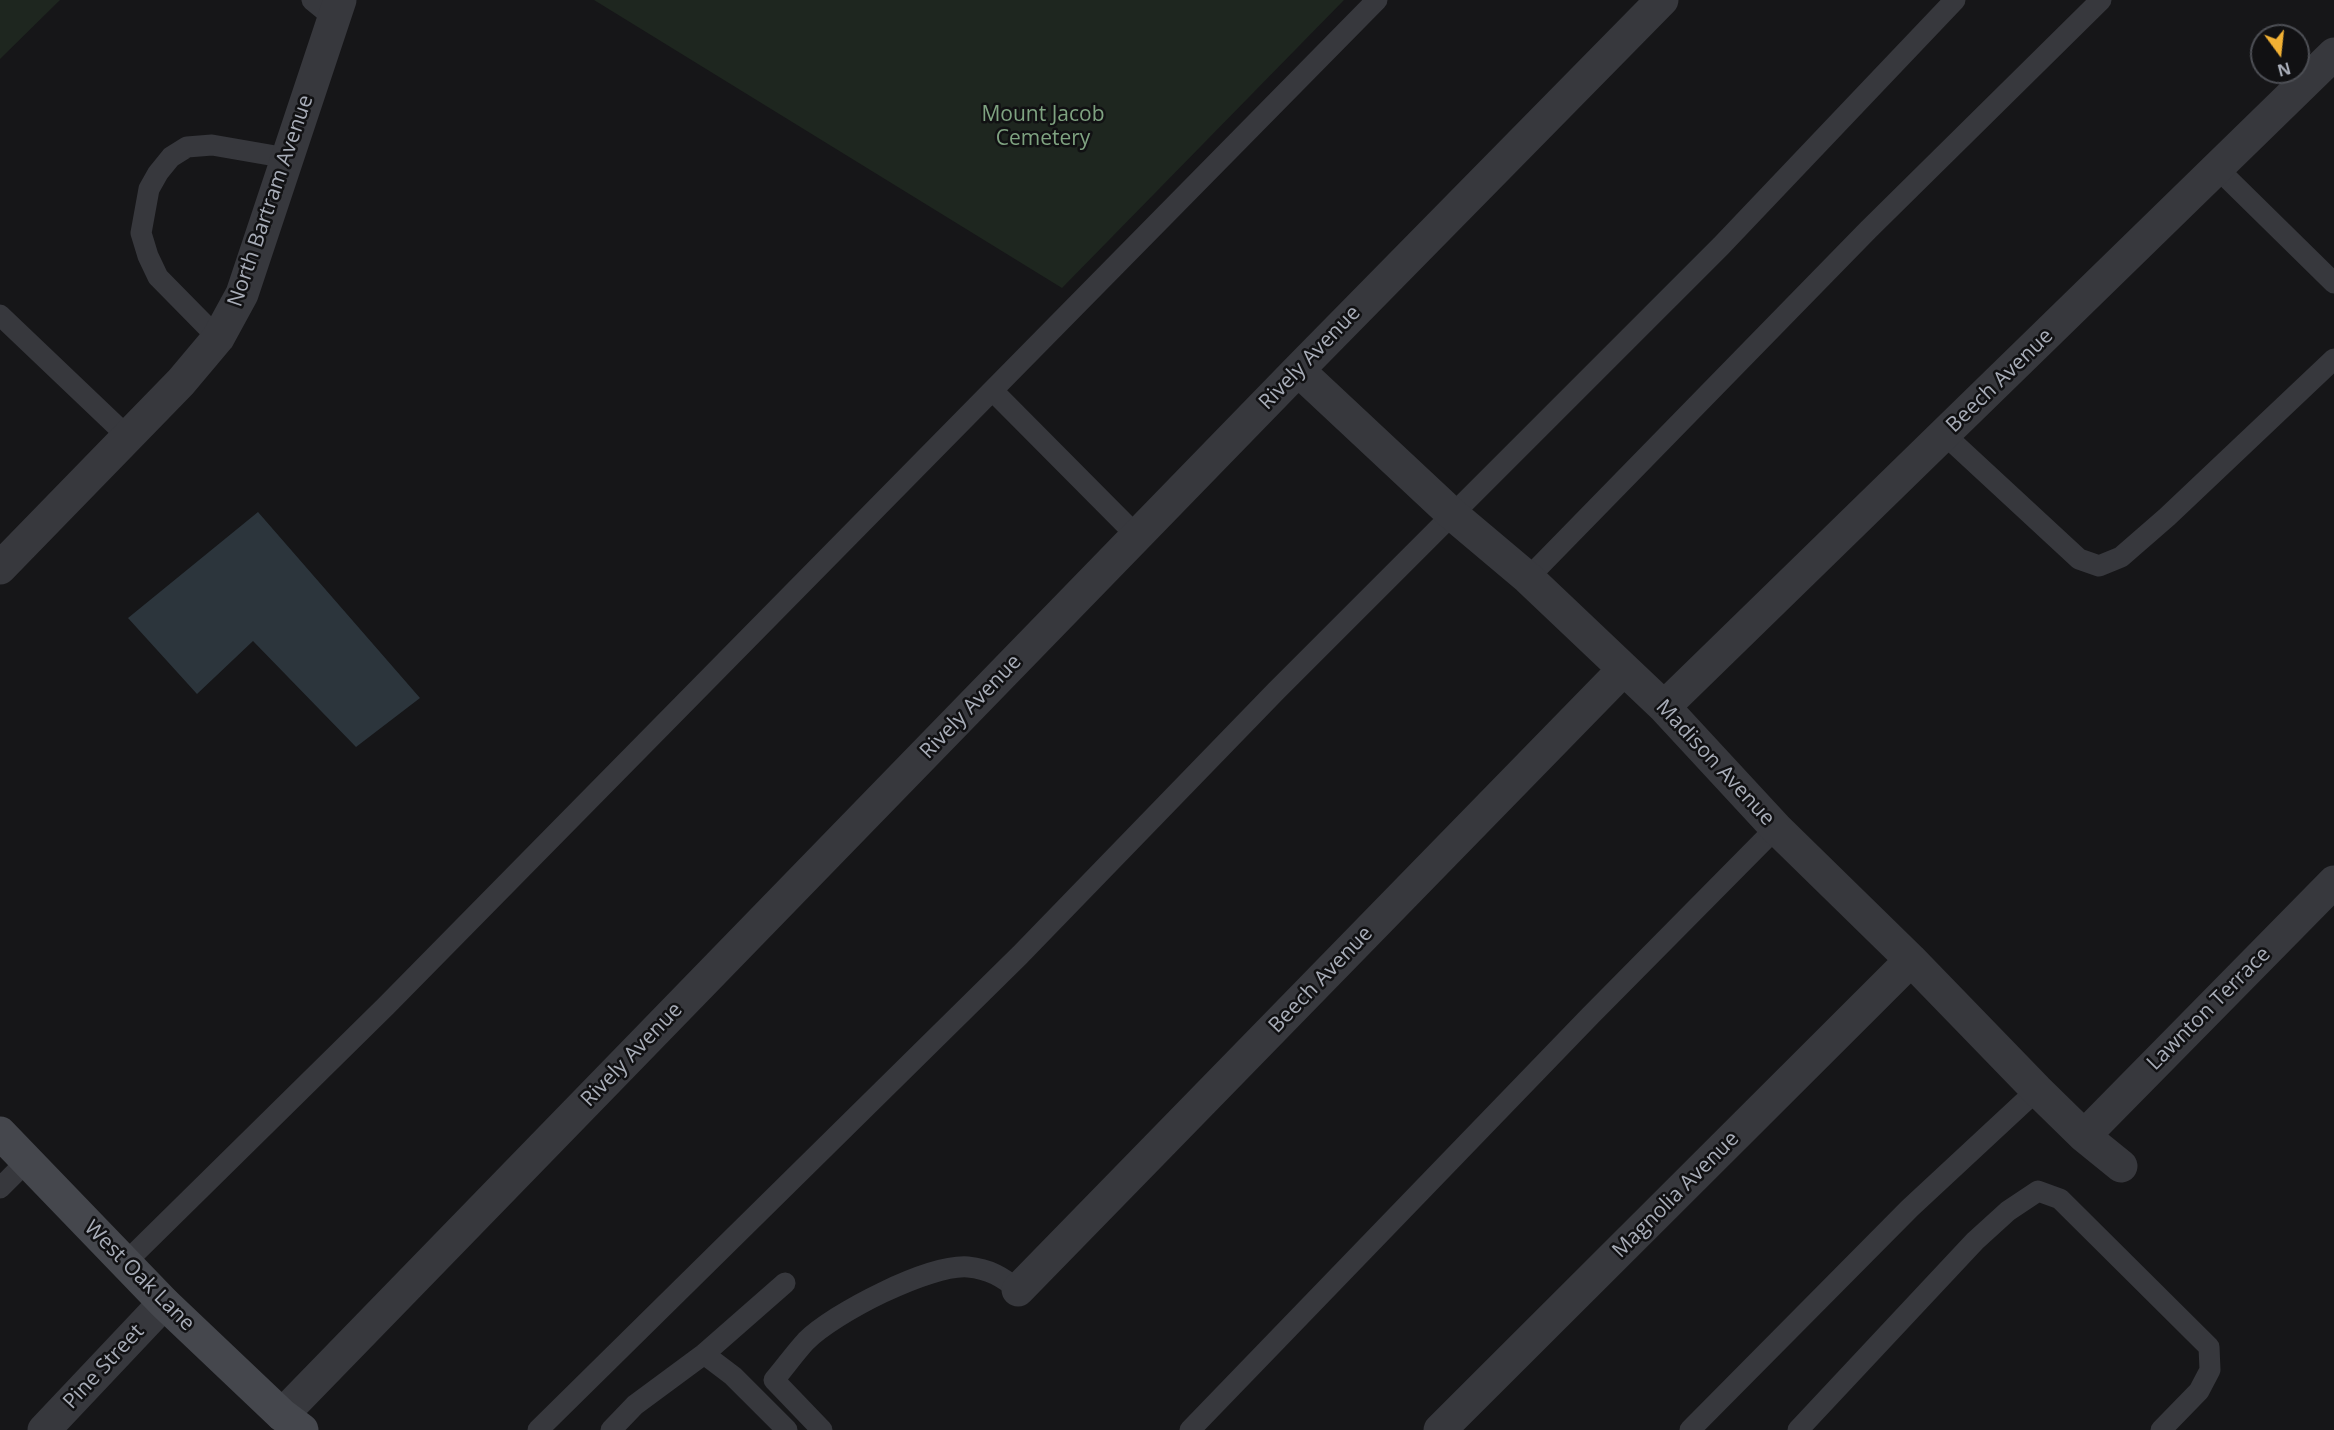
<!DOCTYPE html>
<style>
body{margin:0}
#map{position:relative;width:2334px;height:1430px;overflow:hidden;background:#161618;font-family:"Open Sans",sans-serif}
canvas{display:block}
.north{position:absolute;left:2250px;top:24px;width:60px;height:60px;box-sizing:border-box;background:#111113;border:2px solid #4d4f55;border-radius:50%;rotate:165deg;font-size:16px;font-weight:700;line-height:24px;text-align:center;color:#a8adb8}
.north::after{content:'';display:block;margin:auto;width:21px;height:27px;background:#f2b134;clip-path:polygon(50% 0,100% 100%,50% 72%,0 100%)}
</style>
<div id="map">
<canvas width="2334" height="1430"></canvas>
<div class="north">N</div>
</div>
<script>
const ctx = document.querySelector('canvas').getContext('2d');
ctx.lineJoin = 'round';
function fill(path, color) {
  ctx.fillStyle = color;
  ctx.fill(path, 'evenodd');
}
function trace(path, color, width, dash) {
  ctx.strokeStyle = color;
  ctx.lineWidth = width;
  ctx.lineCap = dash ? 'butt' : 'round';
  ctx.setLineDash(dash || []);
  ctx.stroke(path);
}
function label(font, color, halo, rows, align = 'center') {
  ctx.font = font + ' "Open Sans",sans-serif';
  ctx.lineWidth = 5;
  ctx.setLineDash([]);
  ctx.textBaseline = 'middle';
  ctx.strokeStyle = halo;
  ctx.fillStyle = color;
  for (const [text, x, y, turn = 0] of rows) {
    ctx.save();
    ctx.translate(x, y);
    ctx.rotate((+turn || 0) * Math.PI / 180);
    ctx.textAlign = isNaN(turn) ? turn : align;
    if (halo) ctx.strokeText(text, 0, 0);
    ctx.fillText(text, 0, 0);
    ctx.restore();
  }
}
fill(new Path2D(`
 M0 0H60L0 59Z
 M594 0H1344L1062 288Z`), '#1e261f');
fill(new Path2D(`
 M258 512 420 698 356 747 253 641 197 694 128 618Z`), '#2c353c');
trace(new Path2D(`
 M312 0 334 18
 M2218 169 2334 283
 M0 315 128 437
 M218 338 158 277 148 256 141 233 149 189 158 173 171 157 187 147 212 145 287 158
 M993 391 1137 536
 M1945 435 2079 559 2099 566 2121 557 2167 517 2334 359
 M1528 578 1868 230 2101 0
 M0 1188 27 1161
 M125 1263 386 1006 1377 0
 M704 1354 733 1376 787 1430
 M538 1430 1020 955 1276 691 1721 246 1955 0
 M611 1430 635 1405 704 1354 785 1283
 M822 1430 774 1380C785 1367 795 1353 806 1341 834 1313 929 1264 968 1267 989 1269 1003 1277 1018 1290
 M1190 1430 1590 1016 1776 828
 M1690 1430 1910 1208 2037 1090
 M1798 1430 1975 1241 2008 1211 2038 1191 2060 1199 2209 1347 2210 1370 2199 1391 2161 1430`), '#37383d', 21);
trace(new Path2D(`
 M1298 370 1452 514 1528 578 1664 707 1776 828 1911 960 2037 1090 2084 1136 2121 1166
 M0 568 181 382 218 338 242 294 340 0
 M1664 707 2334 54
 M2084 1136 2334 882
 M1018 1290 1624 669
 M282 1415 1298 370 1662 0
 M44 1430 164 1303
 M1440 1430 1911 960`), '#37383d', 33);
trace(new Path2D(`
 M0 1133 164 1303 282 1415 302 1430`), '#45474d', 33);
label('21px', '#7fa381', '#111113', [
 ["Mount Jacob",1043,115],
 ["Cemetery",1043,139]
]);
label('21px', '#a8adb8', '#111113', [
 ["North Bartram Avenue",271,201,-71],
 ["Rively Avenue",1310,358,-46],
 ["Beech Avenue",2000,381,-44],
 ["Rively Avenue",971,707,-46],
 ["Madison Avenue",1715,763,47],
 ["Beech Avenue",1321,980,-46],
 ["Lawnton Terrace",2209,1009,-45],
 ["Rively Avenue",632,1055,-46],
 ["Magnolia Avenue",1676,1195,-45],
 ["West Oak Lane",139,1276,45],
 ["Pine Street",104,1367,-47]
]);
</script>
